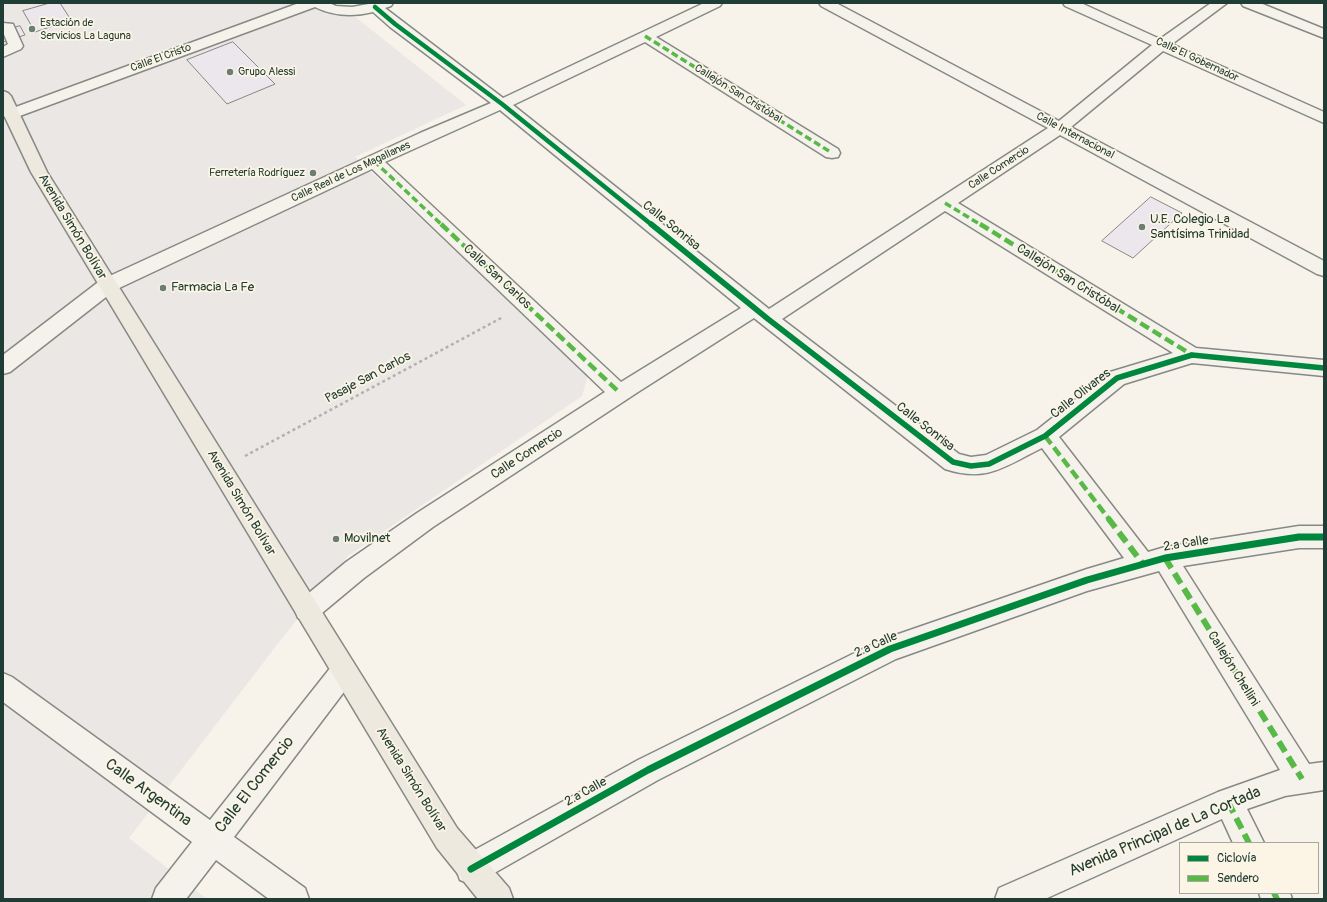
<!DOCTYPE html>
<meta charset="utf-8">
<style>
body{margin:0}
#map{position:relative;width:1327px;height:902px;overflow:hidden;background:#f7f3ea;font-family:Pangolin,sans-serif}
canvas{display:block}
.frame{position:absolute;inset:0;border:4px solid #1f3d34;pointer-events:none}
.legend{position:absolute;left:1179px;top:842px;width:140px;height:52px;box-sizing:border-box;background:#fcf5e5;border:1px solid #a4ab9e;margin:0;padding:5px 7px;list-style:none;font-size:12px;color:#1f3d34}
.legend li{display:flex;align-items:center;gap:8px;height:20px}
.legend b{width:20px;border:1px solid #a4ab9e}
</style>
<div id="map">
<canvas width="1327" height="902"></canvas>
<div class="frame"></div>
<ul class="legend">
<li><b style="height:5px;background:#00873e"></b>Ciclovía</li>
<li><b style="height:5px;background:#58b947"></b>Sendero</li>
</ul>
</div>
<script>
const ctx = document.querySelector('canvas').getContext('2d');
ctx.lineJoin = 'round';
function fill(path, color) {
  ctx.fillStyle = color;
  ctx.fill(path, 'evenodd');
}
function trace(path, color, width, dash) {
  ctx.strokeStyle = color;
  ctx.lineWidth = width;
  ctx.lineCap = dash ? 'butt' : 'round';
  ctx.setLineDash(dash || []);
  ctx.stroke(path);
}
function label(font, color, halo, rows, align = 'center') {
  ctx.font = font + ' Pangolin,sans-serif';
  ctx.lineWidth = 3.5;
  ctx.setLineDash([]);
  ctx.textBaseline = 'middle';
  ctx.strokeStyle = halo;
  ctx.fillStyle = color;
  for (const [text, x, y, turn = 0] of rows) {
    ctx.save();
    ctx.translate(x, y);
    ctx.rotate((+turn || 0) * Math.PI / 180);
    ctx.textAlign = isNaN(turn) ? turn : align;
    if (halo) ctx.strokeText(text, 0, 0);
    ctx.fillText(text, 0, 0);
    ctx.restore();
  }
}
fill(new Path2D(`
 M3 3H311L316 8 334 15 354 16 466 105 355 157 588 375 582 396 348 556 283 637 129 838 207 899H3Z`), '#ebe7e5');
const building = new Path2D(`
 M50 3H60L71 20 35 32 23 11Z
 M20 26 25 35 3 42V31Z
 M233 42 275 84 227 104 187 60Z
 M1151 197 1182 213 1133 258 1102 241Z`);
fill(building, '#ebe7ec');
trace(building, '#868984', 1);
const minor = new Path2D(`
 M299 3H329L336 6 352 7 374 3H393L391 6 385 8 503 98 704 3H722L720 6 656 37 838 149 840 153 838 157 832 158 826 157 645 42 513 105 769 309 1048 128 821 6 819 3H836L1059 121 1152 45 1065 6 1063 3H1081L1160 39 1211 3H1227L1172 44 1324 112V123L1163 51 1071 127 1324 261V276L1317 274 1060 135 958 203 1196 348 1324 360V376L1192 363 1124 384 1059 437 1148 552 1165 547 1299 526H1324V548H1299L1183 566 1309 764 1324 762V790L1285 796 1247 809 1264 843H1233L1222 819 1045 899H995L999 888 1218 792 1280 770 1159 571 1087 591 896 659 658 780 482 880 471 884 460 880 456 869 460 858 638 760 881 640 1087 569 1124 558 1042 448C1005 466 987 483 945 469L754 318 638 392 433 527 364 578 316 618 307 622 298 618 295 610 298 602 346 562 417 513 605 392 372 169 115 290 10 372 3 374V355L101 280 420 133 491 103 390 27 373 12C353 17 333 16 315 7L17 117 11 119 5 117 3 114 5 111ZM500 110 741 308 621 382 385 162ZM945 211 1173 353 1110 372 1037 430 986 455 971 457 959 454 782 319Z
 M1241 3H1260L1324 29V38L1243 6Z
 M3 23 13 24 23 46 21 49 3 57V47L8 44 3 32Z
 M344 658 353 662 357 671 353 680 234 837 305 888 309 899H269L216 860 186 899H152L156 888 192 842 3 702V673L12 677 210 820 335 662Z
 M1259 893H1290L1292 899H1261Z`);
const major = new Path2D(`
 M3 91 8 93 11 96 47 172 457 828 509 888 513 899H478L437 848 31 172 3 113Z`);
trace(minor, '#868984', 3);
trace(major, '#868984', 3);
trace(new Path2D(`
 M245 456 503 317`), '#b0b2ad', 2.5, [3, 3]);
fill(minor, '#f5f2ec');
fill(major, '#eee9df');
trace(new Path2D(`
 M645 36 832 153
 M374 161 442 225
 M945 203 981 225`), '#58b947', 3.5, [7, 3.5]);
trace(new Path2D(`
 M441 224 620 393
 M980 224 1192 355
 M1045 436 1109 519`), '#58b947', 4.5, [10, 4.5]);
trace(new Path2D(`
 M1108 518 1143 564
 M1165 558 1302 779
 M1228 802 1249 843
 M1274 893 1277 899`), '#58b947', 6, [12, 6]);
trace(new Path2D(`
 M375 7 395 24 502 104 652 225`), '#00873e', 4.5);
trace(new Path2D(`
 M651 224 768 319 953 462 971 466 989 464 1045 436 1117 378 1192 355 1324 368`), '#00873e', 5.5);
trace(new Path2D(`
 M471 869 648 770 890 649 1087 580 1165 558 1299 537H1324`), '#00873e', 7);
for (const [x, y, r, color] of [
 [32,29,4,"#6b7d74"],
 [230,72,4,"#6b7d74"],
 [313,173,4,"#6b7d74"],
 [1142,227,4,"#6b7d74"],
 [163,288,4,"#6b7d74"],
 [336,539,4,"#6b7d74"]
]) {
  const dot = new Path2D();
  dot.arc(x, y, r, 0, 2 * Math.PI);
  ctx.fillStyle = color;
  ctx.fill(dot);
  trace(dot, '#fcf5e5', 1.5);
}
label('11px', '#1f3d34', '#fcf5e5', [
 ["Estación de",40,23],
 ["Servicios La Laguna",40,36],
 ["Grupo Alessi",238,72],
 ["Ferretería Rodríguez",305,173,"right"]
], 'left');
label('11px', '#1f3d34', '#fcf5e5', [
 ["Calle El Cristo",161,58,-20],
 ["Calle El Gobernador",1197,60,25],
 ["Callejón San Cristóbal",738,94,32],
 ["Calle Internacional",1075,136,28],
 ["Calle Comercio",999,168,-33],
 ["Calle Real de Los Magallanes",351,172,-25]
]);
label('13px', '#1f3d34', '#fcf5e5', [
 ["U.E. Colegio La",1150,220],
 ["Santísima Trinidad",1150,235],
 ["Farmacia La Fe",171,288],
 ["Movilnet",344,539]
], 'left');
label('13px', '#1f3d34', '#fcf5e5', [
 ["Calle Sonrisa",671,226,39],
 ["Avenida Simón Bolívar",72,227,59],
 ["Calle San Carlos",497,277,43],
 ["Callejón San Cristóbal",1068,279,32],
 ["Pasaje San Carlos",368,378,-28],
 ["Calle Olivares",1081,394,-38],
 ["Calle Sonrisa",925,427,38],
 ["Calle Comercio",527,454,-33],
 ["Avenida Simón Bolívar",241,503,59],
 ["2.ª Calle",1186,544,-9],
 ["2.ª Calle",876,645,-24],
 ["Callejón Chellini",1233,669,58],
 ["Avenida Simón Bolívar",411,780,58],
 ["2.ª Calle",586,792,-29]
]);
label('16px', '#1f3d34', '#fcf5e5', [
 ["Calle El Comercio",255,785,-52],
 ["Calle Argentina",148,793,36],
 ["Avenida Principal de La Cortada",1165,832,-23]
]);
</script>
